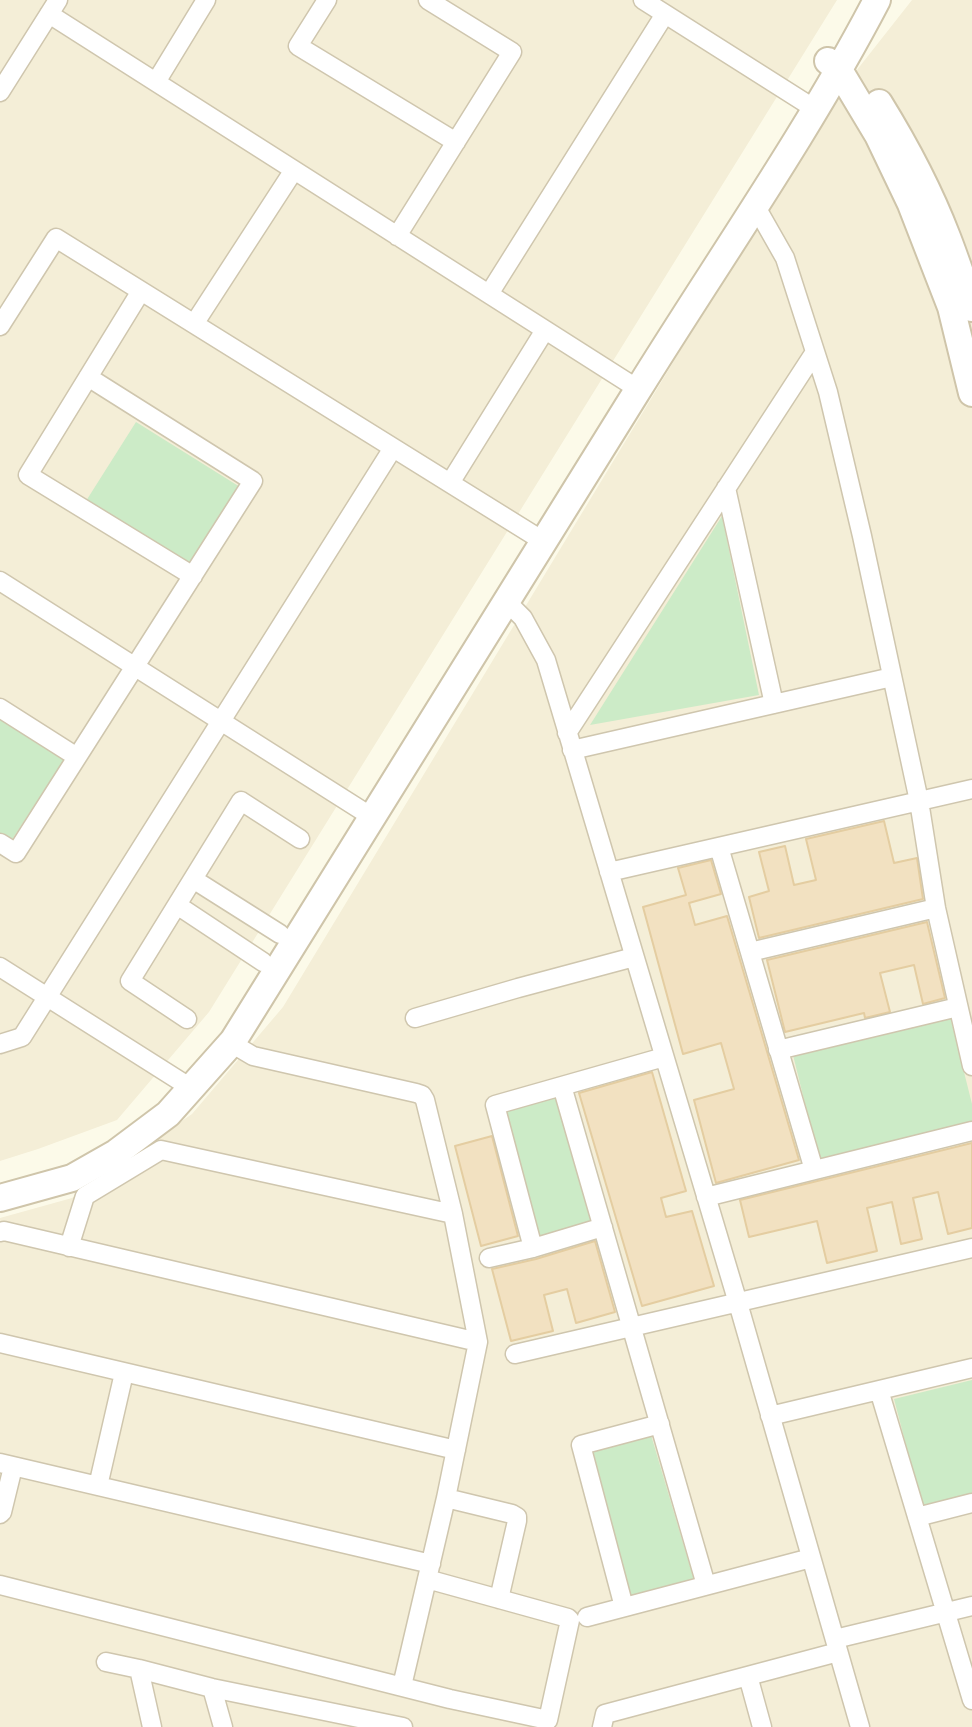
<!DOCTYPE html>
<style>
body{margin:0}
canvas{display:block;background:#fcfae9}
</style>
<canvas width="972" height="1727"></canvas>
<script>
const ctx = document.querySelector('canvas').getContext('2d');
ctx.lineJoin = 'round';
function fill(path, color) {
  ctx.fillStyle = color;
  ctx.fill(path, 'evenodd');
}
function trace(path, color, width, dash) {
  ctx.strokeStyle = color;
  ctx.lineWidth = width;
  ctx.lineCap = dash ? 'butt' : 'round';
  ctx.setLineDash(dash || []);
  ctx.stroke(path);
}
fill(new Path2D(`
 M0 0H837L209 1012 117 1120 38 1149 0 1161Z
 M912 0H972V1727H0V1218L72 1198 192 1114 283 1007 827 108Z`), '#f4eed7');
fill(new Path2D(`
 M136 422 240 487 190 566 86 501Z
 M722 516 759 695 590 725Z
 M0 718 64 760 11 841 0 834Z
 M950 1016 972 1104V1122L819 1160 793 1055Z
 M557 1095 593 1223 539 1238 503 1110Z
 M972 1380V1494L922 1506 894 1399Z
 M651 1435 694 1580 631 1598 593 1451Z`), '#ccebc7');
const building = new Path2D(`
 M884 821 894 863 917 858 923 899 759 938 749 897 769 891 759 852 785 846 794 885 816 880 806 839Z
 M711 860 721 894 689 903 695 925 727 916 799 1160 716 1183 694 1100 734 1089 721 1043 683 1054 643 907 686 895 678 868Z
 M927 922 945 998 923 1004 914 965 880 973 890 1012 865 1018 864 1013 785 1032 767 960Z
 M652 1072 686 1191 661 1198 666 1217 692 1211 714 1286 642 1306 579 1093Z
 M492 1136 518 1236 481 1246 455 1146Z
 M972 1143V1228L948 1234 938 1192 913 1198 922 1239 901 1244 892 1202 867 1208 877 1251 827 1263 817 1221 749 1237 740 1200Z
 M595 1241 615 1312 576 1323 567 1289 544 1295 553 1331 511 1341 492 1269 536 1259Z`);
fill(building, '#f2e1c1');
trace(building, '#e4cda1', 2);
const street = new Path2D(`
 M327 0 298 46 456 142
 M643 0 815 109
 M49 14 638 389
 M156 82 206 0
 M0 92 58 0
 M756 207 785 258 828 392 862 536 919 801 936 908 972 1066
 M397 236 512 52 428 0
 M141 291 28 475 193 576
 M489 294 665 14
 M194 324 294 170
 M0 326 56 238 543 541
 M450 483 545 330
 M726 488 774 704
 M0 581 372 817
 M506 601 523 618 546 660 738 1303 860 1727
 M0 708 77 757
 M567 733 815 352
 M572 750 892 677
 M0 843 16 853 253 481 88 377
 M719 847 814 1170
 M609 872 972 789
 M193 879 280 934
 M177 905 263 962
 M750 952 936 908
 M0 967 191 1088
 M415 1018 518 988 634 957
 M187 1019 130 981 241 801 300 839
 M231 1043 253 1056 416 1093 422 1095 425 1100 453 1214 478 1342 446 1498 402 1686
 M0 1044 22 1037 393 448
 M778 1050 958 1007
 M562 1086 706 1585
 M706 1197 972 1131
 M0 1232 4 1231 478 1342
 M69 1247 85 1196 161 1150 453 1214
 M533 1248 495 1105 664 1057
 M489 1258 533 1248 603 1227
 M0 1343 456 1450
 M515 1354 972 1248
 M879 1390 972 1700
 M770 1416 972 1368
 M0 1463 431 1564
 M98 1486 124 1373
 M446 1498 512 1514 517 1517V1521L499 1599
 M0 1514 2 1512 13 1467
 M917 1517 972 1503
 M0 1585 450 1699 548 1720 570 1620 568 1618 427 1579
 M624 1607 581 1445 660 1424
 M587 1617 811 1558
 M835 1639 972 1606
 M106 1662 139 1669
 M748 1676 762 1727
 M212 1688 223 1727
 M152 1727 139 1669 212 1688 403 1727
 M602 1727 605 1714 838 1652`);
const secondary = new Path2D(`
 M828 61 839 70 878 135 911 204 951 307 972 393
 M879 103C905 145 929 190 947 237 956 260 964 284 972 308
 M0 1198 72 1178 116 1153 168 1114 233 1041C368 826 501 609 636 393 717 262 806 136 877 0`);
trace(street, '#cfc6ae', 21);
trace(secondary, '#cfc5aa', 30);
trace(street, '#fff', 18);
trace(secondary, '#fff', 26);
</script>
